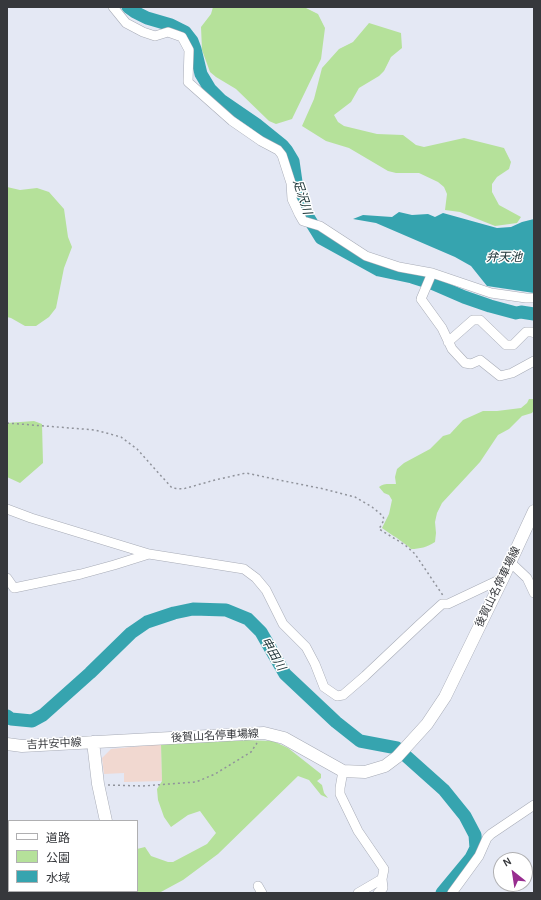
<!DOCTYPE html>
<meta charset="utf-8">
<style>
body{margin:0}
#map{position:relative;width:541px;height:900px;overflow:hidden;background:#e4e8f4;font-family:Karla,"Noto Sans JP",sans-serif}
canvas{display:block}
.frame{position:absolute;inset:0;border:8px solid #36383c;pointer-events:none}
.legend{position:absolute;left:8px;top:820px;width:130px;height:72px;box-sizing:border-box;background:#fff;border:1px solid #afafb1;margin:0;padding:5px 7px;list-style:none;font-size:12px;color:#36383c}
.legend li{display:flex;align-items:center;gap:8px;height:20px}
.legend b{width:20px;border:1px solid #afafb1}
.north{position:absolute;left:493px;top:852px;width:40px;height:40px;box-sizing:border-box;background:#fff;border:1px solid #afafb1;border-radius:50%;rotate:330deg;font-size:11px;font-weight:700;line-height:16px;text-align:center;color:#36383c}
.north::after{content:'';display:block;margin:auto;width:14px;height:18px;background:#982d90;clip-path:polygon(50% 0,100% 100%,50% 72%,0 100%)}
</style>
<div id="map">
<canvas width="541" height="900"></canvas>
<div class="frame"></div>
<ul class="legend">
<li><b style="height:5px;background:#fff"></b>道路</li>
<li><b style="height:11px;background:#b5e19a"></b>公園</li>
<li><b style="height:11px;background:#36a4af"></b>水域</li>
</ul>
<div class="north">N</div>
</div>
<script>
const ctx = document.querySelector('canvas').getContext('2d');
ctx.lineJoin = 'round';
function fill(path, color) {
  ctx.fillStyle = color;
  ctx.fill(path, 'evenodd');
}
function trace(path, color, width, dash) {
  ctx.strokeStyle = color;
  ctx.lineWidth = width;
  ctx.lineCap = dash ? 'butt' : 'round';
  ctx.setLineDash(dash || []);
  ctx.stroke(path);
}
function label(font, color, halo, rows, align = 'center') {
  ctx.font = font + ' Karla,"Noto Sans JP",sans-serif';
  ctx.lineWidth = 3;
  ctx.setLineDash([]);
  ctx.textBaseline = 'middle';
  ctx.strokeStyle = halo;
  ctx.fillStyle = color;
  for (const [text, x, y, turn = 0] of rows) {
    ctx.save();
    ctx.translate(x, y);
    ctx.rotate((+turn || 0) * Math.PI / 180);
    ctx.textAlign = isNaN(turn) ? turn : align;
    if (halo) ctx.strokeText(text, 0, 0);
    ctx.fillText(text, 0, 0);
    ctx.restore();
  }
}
fill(new Path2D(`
 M161 744 162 781 124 782V773L104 774 102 758 111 749Z`), '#f1d8d0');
fill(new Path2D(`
 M213 7H304L318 14 325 28 321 59 292 119 276 124 269 121 236 89 216 77 210 72 202 50 201 27 211 14Z
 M369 23 401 33 402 48 391 57 384 71 379 76 359 88 351 102 334 115 338 122 344 126 377 134 403 135 416 145 424 147 464 138 504 148 511 162 509 169 497 177 492 184V192L499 205 521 217 517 223 495 226 460 212 445 210 447 194 444 187 438 182 419 173H396L388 171 349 148 326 141 302 126 314 99 322 68 339 49 353 42Z
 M7 187 20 190 37 188 49 192 64 209 68 237 72 247 64 268 56 308 49 317 36 326H25L11 318 7 317Z
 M529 399H534V410L532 413 522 416 509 429 498 435 480 462 442 503 437 513 435 522 436 533 435 542C427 547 420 549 411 549 406 544 402 542 397 538 391 535 387 531 382 528L389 514 392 500 389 495 384 493 379 487C383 483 390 484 396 484L395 477 397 469 404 463 430 449 443 436 450 434 463 420 483 411H497L521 408 527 403Z
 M34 421 42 424 43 463 20 483 7 477V423Z
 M242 740 273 741 288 748 321 774V778L317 781 322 785 324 793 328 798 321 795 309 780 298 776 218 854 183 880 159 893H121L122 891H137V849L145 847 151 856 168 862H173L207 844 216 833 200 811 188 815 171 827 164 817 158 800 157 789 162 781 161 744Z
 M9 886V891H67V893H7V887Z`), '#b5e19a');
fill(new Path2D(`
 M399 212 412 215 428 214 435 217 443 213 497 228 511 227 522 222 534 219V293L487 286 471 266 455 257 376 223 353 219 363 215 392 217Z`), '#36a4af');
trace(new Path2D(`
 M128 7 135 12 147 18 171 25 185 32 192 41 195 49 201 74 210 89 221 100 256 124 282 145 287 151 293 161 296 182 308 217 321 238 379 270 412 277 434 284 464 297 490 306 516 313 521 312 534 314
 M7 716 11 719 32 721 43 715 90 673 131 633 147 622 174 613 193 609 226 610 248 619 261 632 285 674 336 722 360 741 397 748 444 790 465 816 475 835 476 848 471 858 442 893`), '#36a4af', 13);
const street = new Path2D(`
 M113 7 126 23 143 32 155 36 168 32 182 37 189 50 188 82 232 121 261 141 278 150 282 155 291 183 292 199 299 214 303 221 320 226 366 256 399 267 432 273 491 293 526 298H534
 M432 273 421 299 442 328 452 349 465 363 471 364 480 360 500 376 512 373 534 361
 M448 342 473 320H480L506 345H513L526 332H533L534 333
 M7 509 31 518 149 554 244 569 256 578 266 590 283 624 306 647 315 664 324 687 337 696 343 695 365 676 419 625 442 604H448L503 578
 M510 562 527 578 534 593
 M7 578 14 588 81 574 114 565 149 554
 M343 771 340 788V794L358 831 384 869 382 879 358 893
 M258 886 262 893
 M19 893 21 891
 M378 893 383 888 382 879
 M452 893 479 856 487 838 491 834 534 805`);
const secondary = new Path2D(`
 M93 742 98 784 106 821
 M7 744 22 746 264 733 284 738 343 771 365 772 385 766 397 757 427 724 445 697 503 578 534 511
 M115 893 116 891`);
trace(street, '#a7abb6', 10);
trace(secondary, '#a7abb6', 13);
trace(new Path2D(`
 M7 423 95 430 121 437 137 449 172 488 183 489 215 480 246 473 284 481 324 489 355 497 372 507 383 516 384 520 379 529 405 545 415 554 444 597
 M108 785 143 786 196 782 215 774 251 752 257 743`), '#90939b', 1.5, [2, 3]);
trace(street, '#fff', 9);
trace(secondary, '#fff', 12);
label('11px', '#36383c', '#fff', [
 ["後賀山名停車場線",498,587,-64],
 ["後賀山名停車場線",215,736,-3],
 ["吉井安中線",54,744,-3]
]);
label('italic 12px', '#162e31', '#fff', [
 ["足沢川",302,197,72],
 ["弁天池",504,258],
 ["申田川",273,654,60]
]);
</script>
